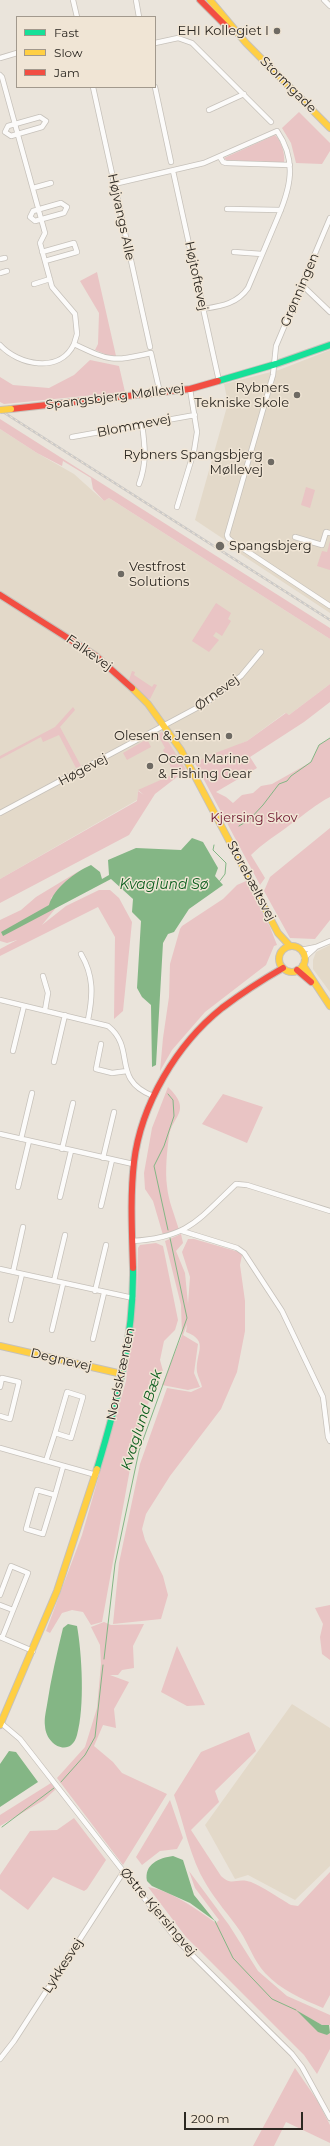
<!DOCTYPE html>
<meta charset="utf-8">
<style>
body{margin:0}
#map{position:relative;width:330px;height:2146px;overflow:hidden;background:#eae4db;font-family:Montserrat,sans-serif}
canvas{display:block}
.legend{position:absolute;left:16px;top:16px;width:140px;height:72px;box-sizing:border-box;background:#f0e5d5;border:1px solid #a2998d;margin:0;padding:5px 7px;list-style:none;font-size:12px;color:#2c2822}
.legend li{display:flex;align-items:center;gap:8px;height:20px}
.legend b{width:20px;border:1px solid #a2998d}
.scale{position:absolute;left:184px;top:2112px;width:119px;height:18px;box-sizing:border-box;border:2px solid #2c2822;border-top:0;padding-left:5px;font-size:12px;line-height:14px;white-space:nowrap;color:#2c2822;-webkit-text-stroke:3px #f0e5d5;paint-order:stroke}
</style>
<div id="map">
<canvas width="330" height="2146"></canvas>
<ul class="legend">
<li><b style="height:5px;background:#16e098"></b>Fast</li>
<li><b style="height:5px;background:#ffcf43"></b>Slow</li>
<li><b style="height:5px;background:#f24e42"></b>Jam</li>
</ul>
<div class="scale">200 m</div>
</div>
<script>
const ctx = document.querySelector('canvas').getContext('2d');
ctx.lineJoin = 'round';
function fill(path, color) {
  ctx.fillStyle = color;
  ctx.fill(path, 'evenodd');
}
function trace(path, color, width, dash) {
  ctx.strokeStyle = color;
  ctx.lineWidth = width;
  ctx.lineCap = dash ? 'butt' : 'round';
  ctx.setLineDash(dash || []);
  ctx.stroke(path);
}
function label(font, color, halo, rows, align = 'center') {
  ctx.font = font + ' Montserrat,sans-serif';
  ctx.lineWidth = 3;
  ctx.setLineDash([]);
  ctx.textBaseline = 'middle';
  ctx.strokeStyle = halo;
  ctx.fillStyle = color;
  for (const [text, x, y, turn = 0] of rows) {
    ctx.save();
    ctx.translate(x, y);
    ctx.rotate((+turn || 0) * Math.PI / 180);
    ctx.textAlign = isNaN(turn) ? turn : align;
    if (halo) ctx.strokeText(text, 0, 0);
    ctx.fillText(text, 0, 0);
    ctx.restore();
  }
}
fill(new Path2D(`
 M330 350V613L227 545 228 542 195 520 228 403 224 384 279 370Z
 M0 429 37 453 74 474 104 501 109 498 330 639V684L289 715 285 713 247 741 138 791 137 800 0 879Z
 M330 945V992L313 969V960L316 952Z
 M292 1704 330 1728V1866L295 1900 248 1875 235 1879 205 1825Z`), '#e3d9c9');
fill(new Path2D(`
 M299 112 330 143V151L322 164 296 163 291 143 282 128Z
 M275 135C282 142 285 154 284 163L226 160 224 158Z
 M97 272 116 356 107 355 95 350 98 344 99 313 80 281Z
 M90 360 119 366 125 392 4 404 0 402V377L13 385 49 388 74 375Z
 M0 419 330 628V639L109 498 104 501 93 489 91 478 63 461 62 466 37 453 0 429Z
 M306 487 315 490 310 508 301 505Z
 M330 541V570L317 566 322 551 327 552Z
 M216 603 231 613 228 619 231 621 222 636 216 632 213 636 219 640 209 652 192 641Z
 M132 671 135 672 134 675 152 687 154 684 157 685 150 699 146 698 129 680Z
 M330 684V702L304 722 250 757 257 768 216 792 226 797 233 803 242 795 253 793 261 786 272 784 311 762 319 745 330 738V797C316 804 304 815 291 824 277 835 264 842 251 855L265 878 260 885 195 763 210 755 247 741 286 713 289 715Z
 M73 707 75 710 60 727 81 766 76 768 59 735 43 742 41 737 0 759V756L55 727Z
 M162 732 186 770 155 794 129 835 0 903V879L137 801 138 791 144 795 138 790 174 774 163 750 165 748 159 737H152Z
 M147 739 151 747 127 760 123 753Z
 M330 828V920L315 939 290 938 264 891 270 877Z
 M79 871 51 898 55 909 42 925 66 906 99 890H110L119 898 132 922 123 1011 114 1019 115 937 98 907 0 956V949L17 940 7 943 0 941V920L21 910 36 897Z
 M246 881 270 927 277 945 274 946 266 965 205 1012 172 1050 160 1071 163 1038 169 997 170 964 180 929 182 926 223 899 237 885Z
 M168 1087C193 1111 172 1116 169 1136 167 1151 165 1171 167 1186 168 1200 175 1216 179 1230L163 1235 153 1201 145 1189 144 1173 152 1128Z
 M223 1094 263 1107 247 1143 202 1124Z
 M181 1234 183 1243 176 1251 185 1273 188 1304 190 1277 182 1252 188 1239H194L239 1252 242 1255 240 1265 245 1301V1331L237 1372 221 1409 170 1476 146 1514 142 1529 145 1540 163 1576 168 1595 161 1619 113 1624 119 1563 140 1464 167 1388 191 1392 202 1387C201 1382 198 1377 197 1372 195 1353 210 1341 186 1332L187 1324 183 1335 198 1344 194 1373 200 1387 188 1390 162 1385 182 1335 181 1305 165 1241Z
 M156 1243 163 1246 178 1320 175 1330 164 1341 160 1360 163 1371 142 1417 134 1447 102 1622 91 1625 83 1612 72 1610 62 1613 50 1633 46 1631 82 1535 126 1381 137 1292 138 1248 140 1245Z
 M330 1605V1660L322 1654 320 1637 323 1624 315 1608Z
 M104 1622 111 1625 144 1624 133 1646 134 1668 122 1670 118 1675H110L129 1682 114 1709 116 1728 103 1725 94 1746 113 1762 122 1773 167 1794 123 1865 57 1778 85 1747 97 1708 101 1664 100 1645 91 1627Z
 M177 1646 205 1705 187 1706 161 1692Z
 M249 1732 256 1751 215 1791 219 1802 191 1830 221 1876C232 1886 234 1879 247 1881 256 1882 282 1900 291 1905L298 1906 330 1872V1995L323 2008C302 1999 281 1990 265 1973 254 1961 249 1945 240 1931 229 1915 216 1901 206 1884 190 1858 184 1824 174 1795L201 1752Z
 M51 1783 56 1789 44 1800 0 1826V1815Z
 M170 1800 183 1838 177 1849 160 1851 142 1865 136 1857Z
 M74 1818 106 1860 87 1889 84 1891 53 1877 28 1910 0 1889V1875L30 1831 57 1830Z
 M189 1871 229 1925 258 1971 287 1996 330 2015V2025H322L298 2012 310 2023 327 2035 330 2033V2049L317 2074 304 2055 186 1937 148 1887C172 1891 196 1909 216 1923L219 1920 195 1888Z
 M295 2068 317 2100 330 2125V2143L286 2122 274 2146H253Z`), '#e9c4c4');
fill(new Path2D(`
 M192 838 203 842 218 868 215 876 223 885 189 909 174 932 168 934 163 943 156 1065 152 1067 151 1005 142 997 137 988 141 921 132 912 133 899 111 879 3 936 1 932 49 905C54 888 75 872 91 865L100 872 102 879 109 875 108 860 136 848 181 850Z
 M68 1624 77 1626C82 1654 85 1707 77 1735 71 1758 46 1746 45 1726 44 1719 46 1711 47 1705 51 1678 57 1653 63 1628Z
 M9 1751 16 1752 38 1782 0 1807V1764Z
 M173 1856 183 1860 194 1895 215 1921 190 1903 152 1886 147 1881C144 1864 159 1858 173 1856Z
 M296 2010 322 2025H329L330 2033 327 2035 318 2032Z`), '#84b685');
trace(new Path2D(`
 M239 826 249 820 263 805 279 784 287 781 291 776 311 762 319 745 330 738
 M214 845 213 850 226 863 225 874 219 882
 M168 1230 154 1166 164 1146 174 1116 173 1100 168 1094
 M104 1659 115 1564 139 1451 187 1318 170 1238
 M61 1782 85 1755 95 1737 103 1665
 M2 1827 54 1788
 M215 1921 233 1958 272 1999 296 2010`), '#84b685', 1);
const street = new Path2D(`
 M73 0 77 17
 M136 0 139 17
 M324 0 330 6
 M155 43 178 38 192 43 271 122
 M0 58 17 53
 M0 75 2 77 45 233 40 243 52 287 75 314 77 334 74 344C110 361 111 362 151 353L160 393
 M93 87 150 347
 M155 87 171 162
 M209 110 244 94
 M40 117 46 121 42 127 11 136 5 132 8 126Z
 M220 157 223 162 226 163 290 165
 M173 171 219 381
 M114 184 204 163 277 131C301 166 287 196 272 231 264 250 256 269 248 288 237 304 221 306 203 309
 M33 188 51 183
 M61 203 67 207 64 213 35 221 30 217 33 211Z
 M227 209 281 210
 M330 218 276 346 273 375 227 535 228 538 233 542 330 606
 M42 252 74 243 77 252 45 261
 M234 252 262 254
 M0 259 5 258
 M0 273 7 271
 M34 284 50 279
 M302 285 330 312
 M0 345C18 365 60 374 74 344
 M72 437 195 415
 M139 484C147 463 145 446 142 424
 M177 507 194 451 197 432 190 389
 M295 537 322 545 326 532 330 533
 M0 813 206 703 241 676 261 652
 M301 950 316 947 330 941
 M81 954C94 976 93 995 88 1020
 M304 958 315 948
 M43 976 48 993 45 1010
 M0 1000 108 1026C137 1049 110 1079 153 1096
 M101 1044 96 1069 112 1073 127 1071
 M13 1051 24 1006
 M54 1062 65 1015
 M0 1134 133 1164
 M21 1139 32 1093
 M62 1149 73 1103
 M103 1158 114 1112
 M18 1187 29 1141
 M60 1197 71 1151
 M101 1206 112 1160
 M182 1231 237 1248 244 1253 282 1311 323 1397 328 1437 330 1441
 M132 1241C188 1238 198 1220 236 1184L247 1185 330 1211
 M0 1269 133 1298
 M13 1272 23 1227
 M54 1281 65 1235
 M95 1291 106 1245
 M11 1320 22 1274
 M52 1330 63 1284
 M93 1339 104 1293
 M0 1387 2 1378 19 1382 10 1419 0 1416
 M0 1448 96 1475
 M46 1461 55 1433 71 1438 83 1397 67 1392 55 1433
 M55 1495 43 1534 26 1529 37 1490 55 1495 63 1467
 M0 1595 11 1566 28 1573 2 1638
 M0 1605 13 1610
 M0 1637 33 1651
 M1 1723 20 1739 177 1940 292 2054 302 2067 330 2118
 M0 2059 14 2041 124 1871`);
const fast = new Path2D(`
 M218 381 276 364 330 345
 M97 1469C117 1403 134 1337 133 1268`);
const slow = new Path2D(`
 M210 0 246 43 330 128
 M132 688 148 704 181 750 278 933 290 946
 M279 959a13 13 0 1 1 26 0a13 13 0 1 1-26 0Z
 M303 965 330 1006
 M0 1346 122 1374
 M0 1725 57 1591 97 1469`);
const jam = new Path2D(`
 M200 0 231 31
 M11 409 190 389 218 381
 M0 595 96 656 132 688
 M297 970 311 982
 M133 1268C132 1232 130 1197 134 1162 141 1104 177 1044 222 1008 242 993 262 980 283 968`);
trace(street, '#c6c1ba', 6);
trace(fast, '#c6c1ba', 8);
trace(slow, '#c6c1ba', 8);
trace(jam, '#c6c1ba', 8);
trace(street, '#fcfbfa', 4.5);
trace(fast, '#16e098', 6);
trace(slow, '#ffcf43', 6);
trace(jam, '#f24e42', 6);
const rail = new Path2D(`
 M0 410 330 620`);
trace(rail, '#cbc9c7', 2.5);
trace(rail, '#f0e5d5', 1, [3]);
const slowBridge = new Path2D(`
 M0 410 11 409`);
trace(slowBridge, '#c6c1ba', 8, []);
trace(slowBridge, '#ffcf43', 6);
for (const [x, y, r, color] of [
 [277,31,4,"#6e6a63"],
 [297,395,4,"#6e6a63"],
 [271,462,4,"#6e6a63"],
 [220,546,5,"#6e6a63"],
 [121,574,4,"#6e6a63"],
 [229,736,4,"#6e6a63"],
 [150,766,4,"#6e6a63"]
]) {
  const dot = new Path2D();
  dot.arc(x, y, r, 0, 2 * Math.PI);
  ctx.fillStyle = color;
  ctx.fill(dot);
  trace(dot, '#f0e5d5', 1.5);
}
label('13px', '#2c2822', '#f0e5d5', [
 ["EHI Kollegiet I",269,31],
 ["Rybners",289,388],
 ["Tekniske Skole",289,403],
 ["Rybners Spangsbjerg",263,455],
 ["Møllevej",263,470],
 ["Spangsbjerg",229,546,"left"],
 ["Vestfrost",129,567,"left"],
 ["Solutions",129,582,"left"],
 ["Olesen & Jensen",221,736],
 ["Ocean Marine",158,759,"left"],
 ["& Fishing Gear",158,774,"left"]
], 'right');
label('13px', '#2c2822', '#f0e5d5', [
 ["Stormgade",288,85,45],
 ["Højvangs Alle",121,217,78],
 ["Højtoftevej",196,276,78],
 ["Grønningen",300,290,-67],
 ["Spangsbjerg Møllevej",115,397,-7],
 ["Blommevej",134,426,-11],
 ["Falkevej",89,653,35],
 ["Ørnevej",217,693,-36],
 ["Høgevej",83,770,-28],
 ["Storebæltsvej",251,881,62],
 ["Degnevej",61,1360,13],
 ["Nordskrænten",121,1374,-78],
 ["Østre Kjersingvej",158,1912,50],
 ["Lykkesvej",63,1966,-57]
]);
label('13px', '#701931', '#f0e5d5', [
 ["Kjersing Skov",254,818]
]);
label('italic 14px', '#0c5e1e', '#f0e5d5', [
 ["Kvaglund Sø",164,885],
 ["Kvaglund Bæk",142,1420,-72]
]);
</script>
